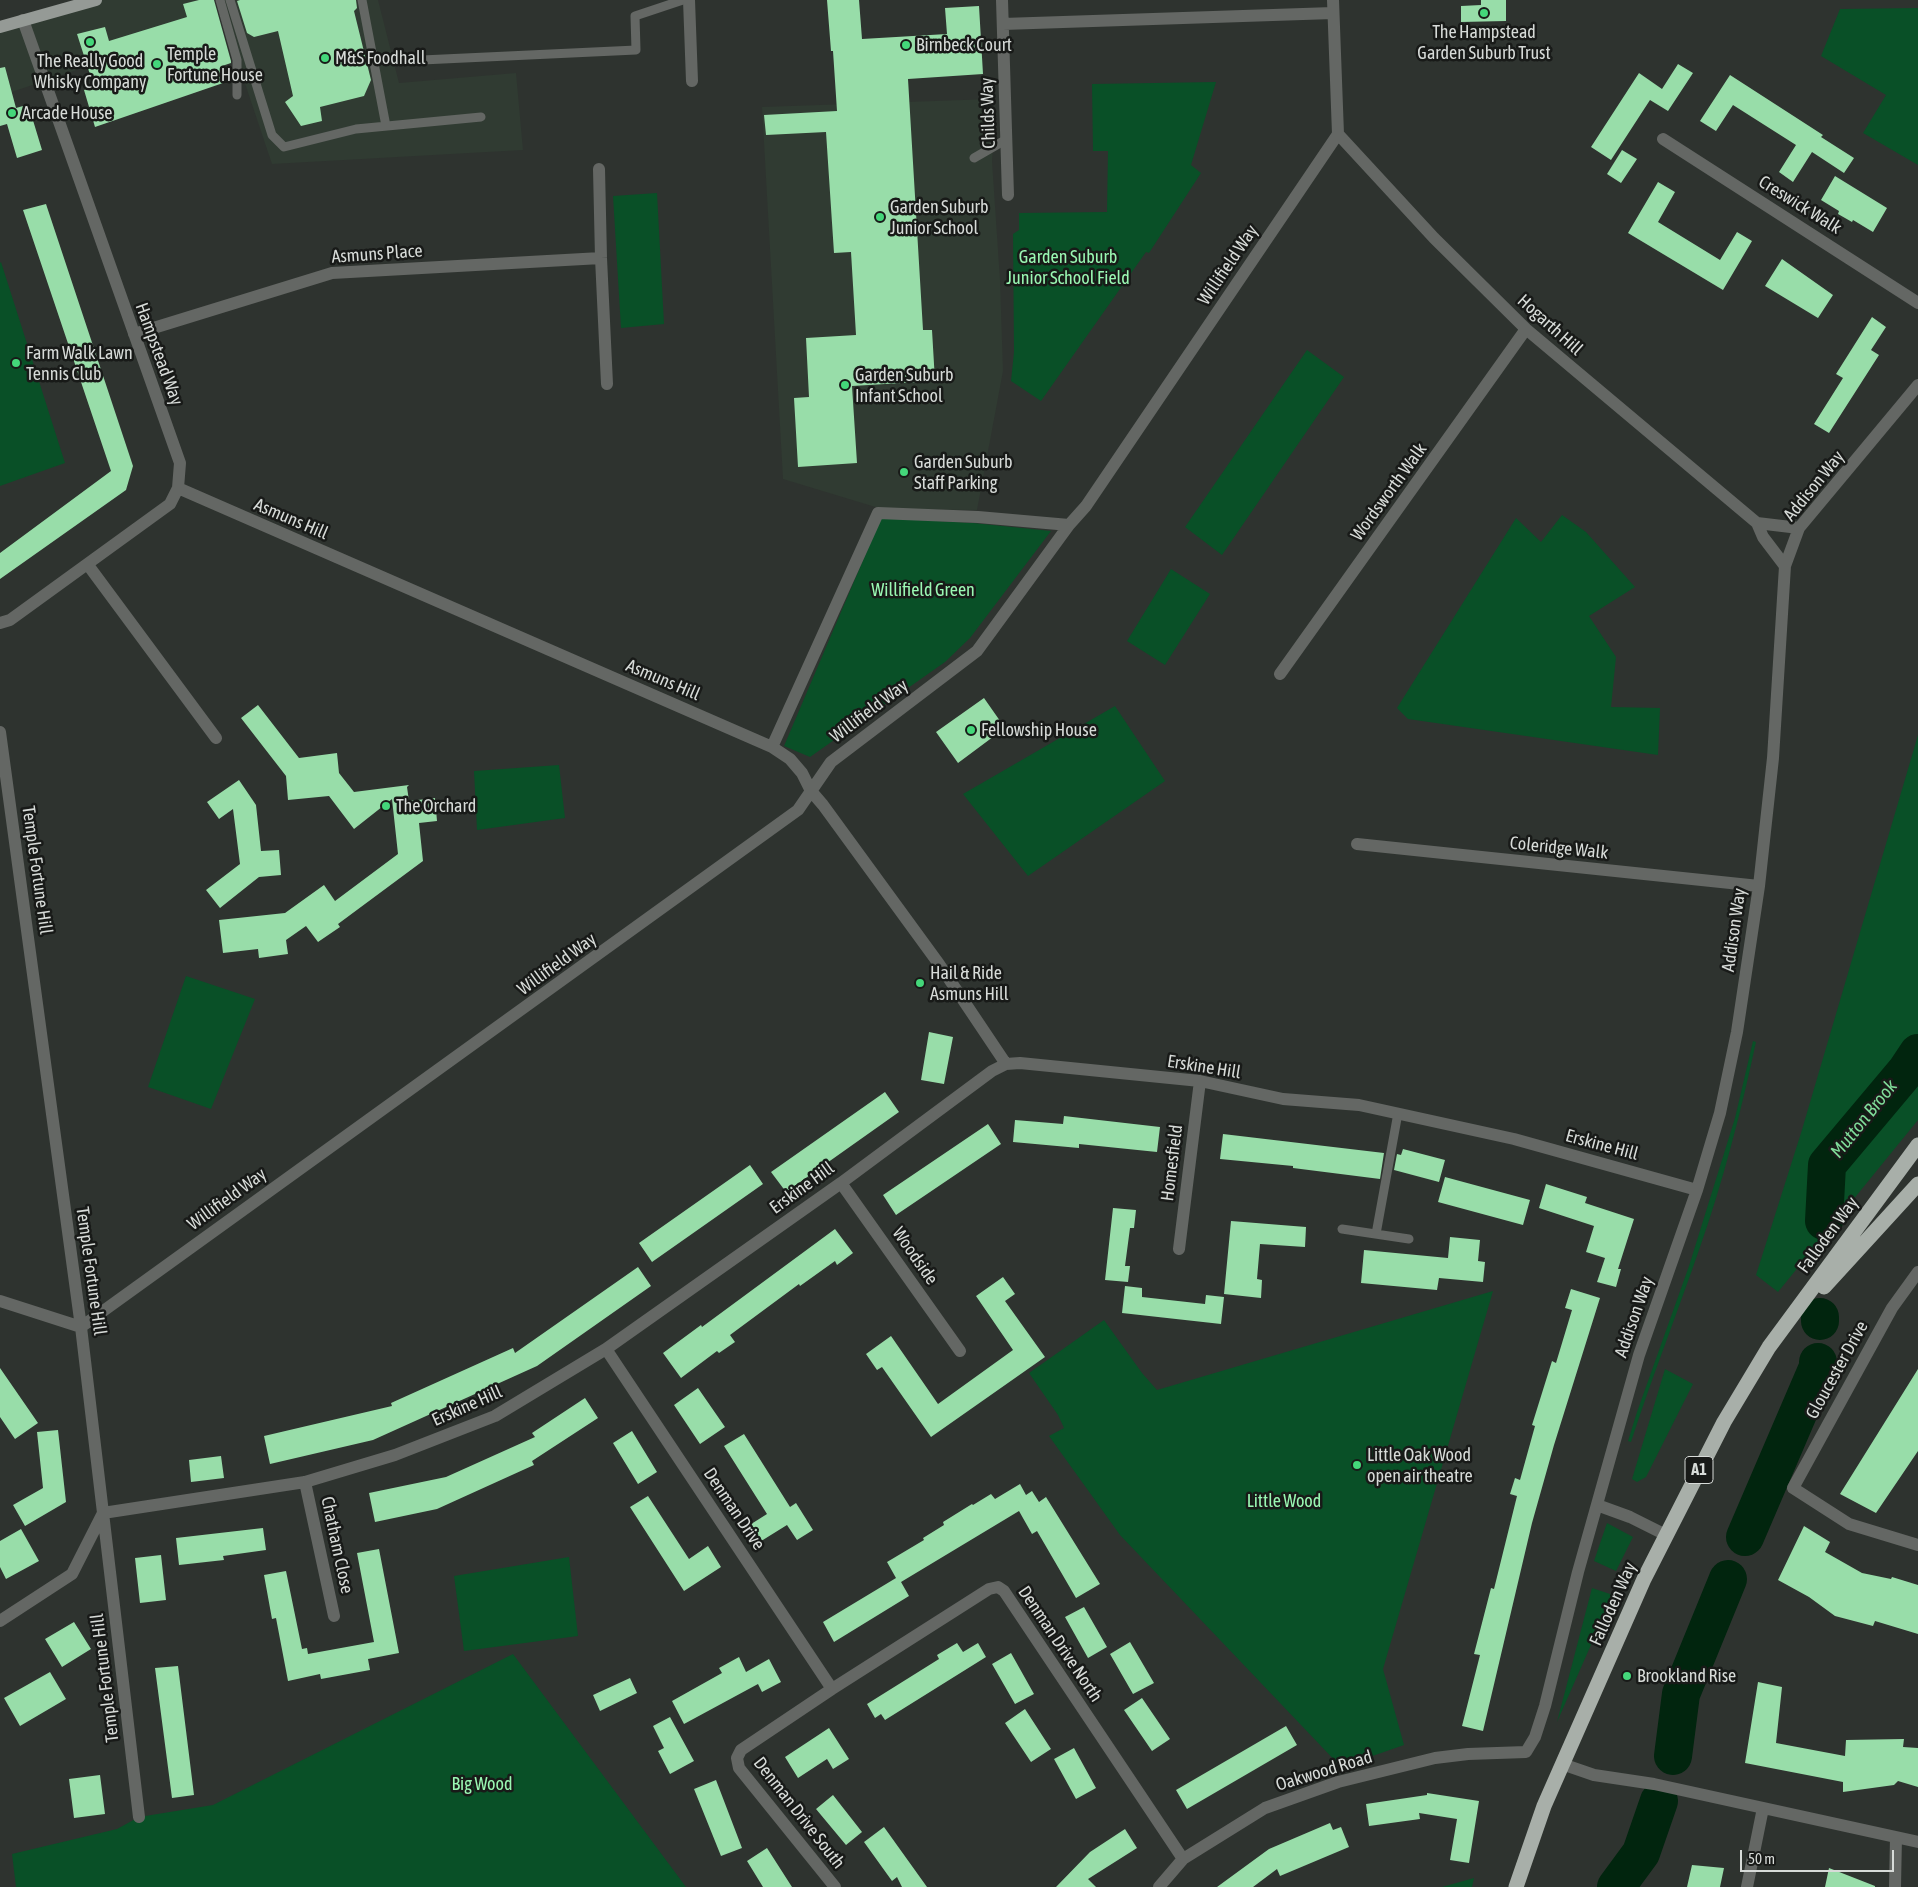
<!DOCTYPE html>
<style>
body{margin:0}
#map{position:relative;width:1918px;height:1887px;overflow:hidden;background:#2e332f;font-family:"Asap Condensed",sans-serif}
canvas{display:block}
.scale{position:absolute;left:1740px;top:1850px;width:154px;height:22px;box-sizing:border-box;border:2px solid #d7dbd8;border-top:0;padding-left:6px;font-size:15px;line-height:18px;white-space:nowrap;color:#d7dbd8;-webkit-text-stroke:4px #181a18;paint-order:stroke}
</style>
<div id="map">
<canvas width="1918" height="1887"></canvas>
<div class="scale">50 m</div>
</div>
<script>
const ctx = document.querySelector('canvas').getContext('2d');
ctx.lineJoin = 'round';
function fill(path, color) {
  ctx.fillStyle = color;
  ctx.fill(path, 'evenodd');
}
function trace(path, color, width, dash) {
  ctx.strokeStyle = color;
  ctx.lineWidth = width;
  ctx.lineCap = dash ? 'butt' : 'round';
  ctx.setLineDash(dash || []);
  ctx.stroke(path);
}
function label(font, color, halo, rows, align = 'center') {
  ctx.font = font + ' "Asap Condensed",sans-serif';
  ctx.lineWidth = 5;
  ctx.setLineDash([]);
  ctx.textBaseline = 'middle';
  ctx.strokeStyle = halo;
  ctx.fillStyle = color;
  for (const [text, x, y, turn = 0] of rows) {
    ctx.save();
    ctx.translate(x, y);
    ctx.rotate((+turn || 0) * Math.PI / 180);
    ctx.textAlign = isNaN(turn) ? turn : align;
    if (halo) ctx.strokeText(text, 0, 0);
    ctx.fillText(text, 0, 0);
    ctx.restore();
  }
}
fill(new Path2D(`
 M96 0H206L212 24 0 96V27Z
 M217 0H378L399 83 516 73 523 150 272 164Z
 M992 99 993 147 992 161 1000 280 1003 371 977 510 882 509 783 479 762 107Z`), '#303b32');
fill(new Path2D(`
 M1918 8V165L1863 133 1886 95 1821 56 1840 9Z
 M1216 82 1191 165 1201 173 1149 253 1146 252 1041 401 1011 381 1014 352 1013 234 1019 230V213L1107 212 1108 151H1093L1092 84Z
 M657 193 664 324 621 328 613 196Z
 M1 262 65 463 0 486V263Z
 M1307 350 1344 377 1222 555 1185 527Z
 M1562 515 1586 532 1635 587 1589 616 1616 657 1611 707 1660 708 1658 755 1408 719 1397 708 1516 518 1541 542Z
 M881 518 973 523 1051 531 970 638 945 662 810 757 784 746Z
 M1171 569 1210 594 1165 665 1127 641Z
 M1115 706 1165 781 1028 876 963 794Z
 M1918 735V1120L1778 1292 1756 1275 1801 1133Z
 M559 765 565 818 477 830 474 771Z
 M186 976 255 999 211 1109 148 1087Z
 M1753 1041 1756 1042C1741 1112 1723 1182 1699 1250 1677 1314 1652 1377 1631 1442L1628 1441 1637 1412 1689 1266 1735 1118Z
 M1493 1291 1383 1669 1404 1745 1341 1767 1120 1535 1049 1436 1064 1428 1058 1415 1029 1373 1104 1320 1142 1373 1157 1390Z
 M1665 1369 1693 1384 1646 1477 1637 1482 1632 1479Z
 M1607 1523 1633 1537 1616 1571 1594 1561Z
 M569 1557 578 1636 464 1651 454 1576Z
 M1592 1588 1613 1595 1557 1722Z
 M513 1654 686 1887H16L12 1854 117 1829 139 1817 213 1805Z
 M1474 1878 1472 1887H1442Z`), '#095027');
trace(new Path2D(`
 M1824 1221 1827 1165 1906 1071 1918 1053
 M1820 1321V1317
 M1745 1537 1818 1367V1362
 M1673 1756 1681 1694 1728 1579
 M1616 1887 1641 1853 1659 1801`), '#01250e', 38);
fill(new Path2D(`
 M199 0H214L231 61V63L222 66 226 82 95 127 84 90 94 87 77 34 105 27 109 41 187 17 183 4Z
 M240 0H356L357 8 354 11 371 80 364 96 320 107 322 121 301 126 285 102 293 96 278 31 254 37 247 33 237 1Z
 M827 0H859L862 39 947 34 945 8 979 6 983 74 908 79 923 330H932L935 381 852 386 857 463 798 467 794 398 809 397 806 338 856 335 851 252 834 253 826 132 766 135 764 115 837 111 833 51H831Z
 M1481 0H1506V21L1461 22V6L1481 5Z
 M1678 64 1693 73 1668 111 1650 100 1611 160 1591 147 1639 73 1662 89Z
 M5 67 16 108 23 106 27 119 32 117 42 150 17 158 7 124 0 126V68Z
 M1730 75 1823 135 1821 137 1854 158 1844 173 1812 152 1793 182 1779 172 1796 145 1733 105 1716 131 1700 121Z
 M1622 150 1637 159 1621 183 1607 174Z
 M1835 176 1887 208 1873 232 1853 220 1852 222 1838 214 1839 211 1821 200Z
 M1658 182 1675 192 1658 222 1720 260 1737 232 1752 241 1723 290 1628 233Z
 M46 204 133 466 126 490 0 579V553L111 471 23 210Z
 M1782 259 1833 295 1818 318 1765 286Z
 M1872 317 1886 327 1871 350 1879 355 1829 433 1814 424 1843 378 1836 374Z
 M984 698 1005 728 958 763 936 732Z
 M258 705 299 758 337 753 339 773 354 792 409 785 407 787 409 801 435 798 437 821 419 823 423 861 338 924 340 927 318 942 306 926 286 940 288 954 259 958 258 949 223 953 219 920 285 913 324 885 335 901 398 854 392 799 354 829 329 796 288 800 286 776 241 718Z
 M239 780 256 805 261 851 279 850 281 875 259 877 220 908 206 890 240 864 233 809 219 819 207 802Z
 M929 1032 953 1037 944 1084 921 1080Z
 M885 1092 899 1112 786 1192 771 1172Z
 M1064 1116 1160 1127 1157 1152 1079 1144V1148L1013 1142 1015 1120 1063 1124Z
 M988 1124 1001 1144 896 1215 883 1195Z
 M1223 1134 1384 1153 1380 1179 1293 1168V1166L1220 1159Z
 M1403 1149 1445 1160 1439 1182 1394 1170 1397 1154 1401 1155Z
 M750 1165 763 1184 652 1262 639 1243Z
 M1445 1177 1530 1200 1523 1225 1438 1202Z
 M1546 1184 1587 1197 1585 1203 1634 1219 1618 1269H1621L1616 1287 1597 1282 1605 1258 1586 1252 1594 1226 1539 1208Z
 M1113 1208 1136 1210 1134 1228H1130L1125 1266H1130L1128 1282 1105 1280Z
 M1231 1221 1306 1227 1305 1247 1260 1244 1257 1279 1262 1280 1261 1298 1224 1294Z
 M835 1229 853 1253 837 1265 835 1261 800 1286 799 1284 730 1335 735 1342 719 1353 717 1351 681 1378 663 1353 701 1325 702 1327Z
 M1450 1237 1480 1240 1478 1261 1485 1262 1483 1282 1439 1278 1437 1290 1361 1283 1364 1250 1448 1258Z
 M638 1267 651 1286 537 1366 373 1440 270 1464 264 1436 392 1406 391 1403 513 1348 515 1353Z
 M1003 1277 1015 1294 1005 1301 1045 1357 931 1437 882 1367 877 1370 866 1354 891 1336 938 1404 1013 1350 976 1296Z
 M1125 1286 1142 1288V1297L1205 1304 1206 1295 1224 1297 1221 1324 1122 1313Z
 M1571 1289 1600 1298 1554 1445 1532 1523 1483 1731 1462 1726 1480 1655 1474 1654 1491 1588 1494 1589 1517 1496 1510 1494 1515 1478 1520 1480 1535 1426 1532 1425 1552 1361 1556 1363 1572 1310 1565 1308Z
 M0 1368 38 1423 15 1439 0 1417Z
 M1918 1369V1451L1876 1513 1840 1494Z
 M698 1388 725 1427 700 1444 674 1405Z
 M585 1398 598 1418 532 1461 534 1465 437 1509 375 1522 369 1493 446 1477 535 1437 532 1433Z
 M58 1430 66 1502 25 1526 13 1505 43 1488 37 1432Z
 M632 1431 657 1472 638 1484 613 1443Z
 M744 1434 790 1507 796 1503 813 1530 797 1540 787 1525 758 1543 748 1526 767 1514 724 1446Z
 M221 1456 224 1478 191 1482 189 1460Z
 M1020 1484 1026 1495 1032 1491 1039 1502 1046 1497 1100 1584 1076 1598 1037 1531 1032 1534 1019 1511 901 1582 909 1596 834 1642 823 1622 896 1578 887 1562 924 1540 923 1538 944 1525 943 1522 972 1504 973 1505 991 1494 995 1499Z
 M648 1496 689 1559 708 1546 721 1567 684 1591 630 1507Z
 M1804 1526 1830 1542 1825 1552 1862 1573 1891 1579 1892 1577 1918 1585V1634L1875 1621 1873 1626 1835 1616 1809 1597 1778 1580Z
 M263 1528 266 1550 223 1556 224 1560 179 1565 176 1538Z
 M21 1529 39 1561 6 1579 0 1567V1541Z
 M379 1549 399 1653 368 1659 370 1670 321 1679 320 1674 288 1681 276 1618 272 1619 264 1575 286 1571 302 1649 307 1648 308 1654 374 1642 357 1553Z
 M161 1555 166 1600 140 1603 135 1558Z
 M1084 1607 1107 1647 1088 1658 1065 1617Z
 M74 1622 91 1649 62 1667 45 1639Z
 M1130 1642 1154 1683 1133 1694 1110 1654Z
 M957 1643 963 1652 978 1643 986 1657 885 1720 881 1714 875 1718 867 1704 939 1659 937 1655Z
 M1011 1653 1034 1694 1015 1704 992 1664Z
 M739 1657 746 1672 769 1659 781 1682 762 1692 758 1684 684 1724 672 1701 722 1673 719 1668Z
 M178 1666 194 1795 172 1798 155 1668Z
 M50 1672 66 1699 20 1726 4 1698Z
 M630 1678 637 1693 600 1711 593 1695Z
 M1758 1682 1782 1687 1776 1743 1845 1756 1846 1740 1904 1739 1903 1747 1918 1748V1787L1898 1781 1894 1785 1843 1792V1782L1745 1763Z
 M1142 1698 1170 1739 1152 1751 1124 1710Z
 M1025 1709 1051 1749 1031 1762 1005 1723Z
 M670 1717 694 1761 670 1774 658 1751 664 1748 653 1726Z
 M1286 1726 1297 1745 1187 1809 1176 1790Z
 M829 1728 849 1759 833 1769 827 1759 798 1778 785 1757Z
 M1074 1748 1096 1788 1076 1799 1054 1759Z
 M100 1775 105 1814 74 1818 69 1779Z
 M716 1780 742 1848 721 1856 694 1789Z
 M1427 1793 1479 1801 1469 1863 1450 1860 1457 1819 1419 1813 1420 1819 1369 1826 1366 1804 1427 1795Z
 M833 1795 862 1832 846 1845 816 1809Z
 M1330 1823 1333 1830 1341 1827 1349 1847 1280 1876 1277 1869 1253 1887H1217L1269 1849Z
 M884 1827 927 1887H902L897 1877 892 1881 864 1842Z
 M1125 1829 1137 1848 1088 1879 1096 1887H1056L1090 1852Z
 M767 1848 792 1887H763L747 1861Z
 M1692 1865 1724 1868 1720 1887H1687Z
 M1829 1868 1875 1886V1887H1825Z`), '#98dda9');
trace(new Path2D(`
 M220 0 237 60V95
 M230 0 272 135 284 147 356 129 481 117
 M362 0 386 126
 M422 60 636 50 635 16 683 0
 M974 158 1007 139
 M1342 1229 1409 1239
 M1376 1234 1398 1113`), '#646764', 9);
trace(new Path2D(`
 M689 0 692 81
 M1002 0 1008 195
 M1003 24 1333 13
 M1338 134 1434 238 1526 329 1757 523 1763 537 1785 566
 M1663 139 1918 303
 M599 169 601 258 607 384
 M134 334 332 273 601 258
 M178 488 772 747 790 759 802 773 811 791 823 805 939 964 1006 1064
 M1757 523 1799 528
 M88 565 216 738
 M0 623 10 620 170 504 178 488 180 463 23 20
 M1280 674 1526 329
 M0 732 81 1327 139 1817
 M772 747 878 513 978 517 1069 525
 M1357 844 1759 886
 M841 1183 960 1351
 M1179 1249 1200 1081
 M1918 1272 1892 1308 1793 1488 1849 1524 1918 1545
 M0 1301 81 1327 798 810 831 762 977 651 1069 525 1086 506 1338 134 1333 0
 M606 1349 832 1689
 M305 1482 334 1616
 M1597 1505 1630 1517 1666 1535
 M0 1621 72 1574 103 1513 305 1482 395 1455 495 1416 606 1349 841 1183 992 1071 1006 1064 1020 1063 1200 1081 1283 1099 1359 1105 1514 1139 1697 1190
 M1562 1764 1594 1775 1654 1784 1918 1842
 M835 1887 739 1768 737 1758 741 1750 832 1689 989 1589 998 1587 1004 1591 1183 1859
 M1159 1887 1183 1859 1265 1808 1338 1782 1435 1758 1468 1754 1526 1752 1535 1737 1545 1706 1578 1572 1639 1355 1697 1190 1720 1113 1737 1032 1759 886 1773 758 1785 566 1799 528 1918 385
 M1747 1887 1763 1808
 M1895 1887 1896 1837`), '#646764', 12);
trace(new Path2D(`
 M0 27 96 0`), '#959a96', 12);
trace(new Path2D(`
 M1824 1287 1918 1184
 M1516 1887 1544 1806 1644 1579 1724 1422 1769 1347 1918 1145`), '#a8afa9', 15);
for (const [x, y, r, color] of [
 [1484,13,5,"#44d77a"],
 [90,42,5,"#44d77a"],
 [906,45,5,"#44d77a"],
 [325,58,5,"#44d77a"],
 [157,64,5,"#44d77a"],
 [12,113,5,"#44d77a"],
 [880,217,5,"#44d77a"],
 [16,363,5,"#44d77a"],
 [845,385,5,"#44d77a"],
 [904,472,5,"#44d77a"],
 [971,730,5,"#44d77a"],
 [386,806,5,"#44d77a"],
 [920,983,5,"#44d77a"],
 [1357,1465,5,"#44d77a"],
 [1627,1676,5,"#44d77a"]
]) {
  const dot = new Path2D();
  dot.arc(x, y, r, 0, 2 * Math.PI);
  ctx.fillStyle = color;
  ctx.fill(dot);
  trace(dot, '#181a18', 2);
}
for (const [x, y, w] of [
 [1699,1470,28]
]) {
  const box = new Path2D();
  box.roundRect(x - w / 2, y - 13.5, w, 27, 4);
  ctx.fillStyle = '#181a18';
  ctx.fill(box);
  trace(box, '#d7dbd8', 1);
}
label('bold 16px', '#d7dbd8', null, [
 ["A1",1699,1470]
]);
label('18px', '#d7dbd8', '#181a18', [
 ["The Hampstead",1484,32,"center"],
 ["Garden Suburb Trust",1484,53,"center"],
 ["Birnbeck Court",916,45],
 ["Temple",167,54],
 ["Fortune House",167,75],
 ["M&S Foodhall",335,58],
 ["The Really Good",90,61,"center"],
 ["Whisky Company",90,82,"center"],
 ["Arcade House",22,113],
 ["Garden Suburb",890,207],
 ["Junior School",890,228],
 ["Farm Walk Lawn",26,353],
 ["Tennis Club",26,374],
 ["Garden Suburb",855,375],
 ["Infant School",855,396],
 ["Garden Suburb",914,462],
 ["Staff Parking",914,483],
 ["Fellowship House",981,730],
 ["The Orchard",396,806],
 ["Hail & Ride",930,973],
 ["Asmuns Hill",930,994],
 ["Little Oak Wood",1367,1455],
 ["open air theatre",1367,1476],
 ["Brookland Rise",1637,1676]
], 'left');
label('18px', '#d7dbd8', '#181a18', [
 ["Childs Way",988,113,-92],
 ["Creswick Walk",1800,205,32],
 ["Asmuns Place",377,254,-4],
 ["Willifield Way",1228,265,-56],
 ["Hogarth Hill",1550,325,42],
 ["Hampstead Way",159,354,70],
 ["Addison Way",1814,486,-51],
 ["Wordsworth Walk",1389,492,-54],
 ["Asmuns Hill",291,519,23],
 ["Asmuns Hill",663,680,23],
 ["Willifield Way",869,711,-37],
 ["Coleridge Walk",1559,848,6],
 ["Temple Fortune Hill",37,870,82],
 ["Addison Way",1734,930,-82],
 ["Willifield Way",557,964,-36],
 ["Erskine Hill",1204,1067,9],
 ["Erskine Hill",1602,1145,15],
 ["Homesfield",1172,1163,-83],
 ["Erskine Hill",802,1188,-36],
 ["Willifield Way",227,1199,-36],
 ["Falloden Way",1828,1235,-54],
 ["Woodside",915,1256,55],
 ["Temple Fortune Hill",91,1271,82],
 ["Addison Way",1634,1317,-71],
 ["Gloucester Drive",1837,1370,-61],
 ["Erskine Hill",467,1406,-24],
 ["Denman Drive",734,1509,56],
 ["Chatham Close",337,1545,78],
 ["Falloden Way",1613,1604,-66],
 ["Denman Drive North",1060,1644,56],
 ["Temple Fortune Hill",105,1678,-97],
 ["Oakwood Road",1324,1771,-17],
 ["Denman Drive South",799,1813,52]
]);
label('18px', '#9af8b3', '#181a18', [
 ["Garden Suburb",1068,257],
 ["Junior School Field",1068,278],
 ["Willifield Green",923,590],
 ["Little Wood",1284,1501],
 ["Big Wood",482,1784]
]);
label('italic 19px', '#7fdc99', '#181a18', [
 ["Mutton Brook",1864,1119,-51]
]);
</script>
